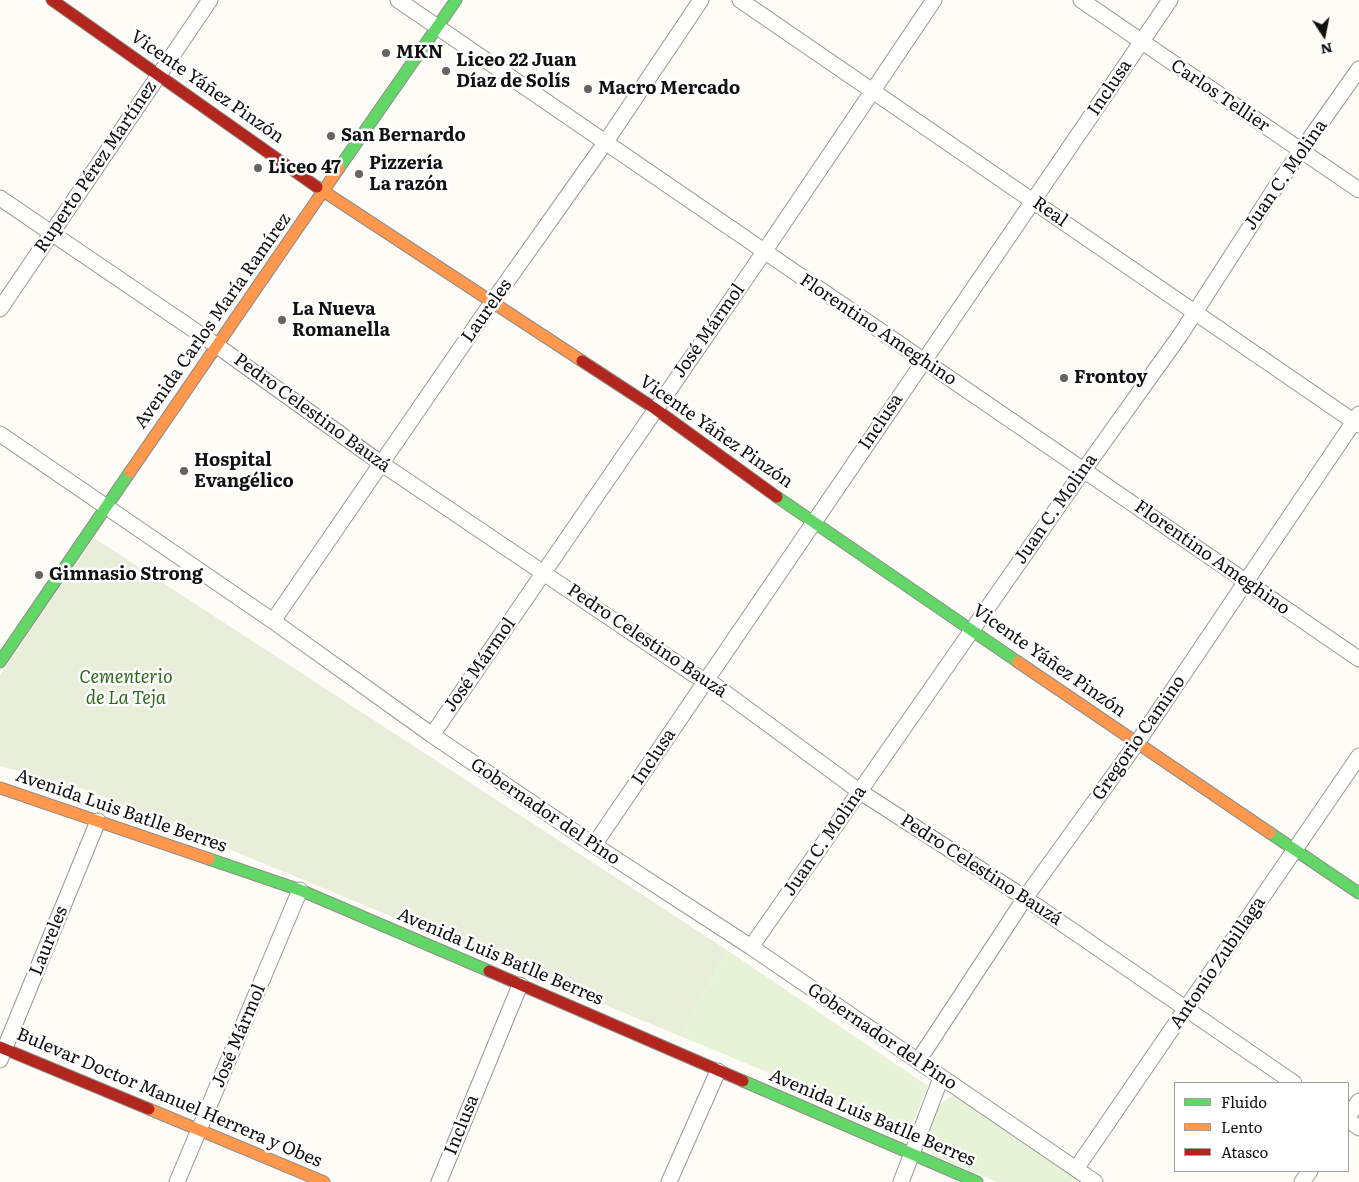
<!DOCTYPE html>
<meta charset="utf-8">
<style>
body{margin:0}
#map{position:relative;width:1359px;height:1182px;overflow:hidden;background:#fdfcf7;font-family:Literata,serif}
canvas{display:block}
.legend{position:absolute;left:1174px;top:1082px;width:175px;height:90px;box-sizing:border-box;background:#fff;border:1px solid #a0a0a0;margin:0;padding:6px 9px;list-style:none;font-size:15px;color:#111}
.legend li{display:flex;align-items:center;gap:10px;height:25px}
.legend b{width:25px;border:1px solid #a0a0a0}
.north{position:absolute;left:1299px;top:10px;width:50px;height:50px;-webkit-text-stroke:4px #fff;paint-order:stroke;rotate:169deg;font-size:14px;font-weight:700;line-height:20px;text-align:center;color:#111}
.north::after{content:'';display:block;margin:auto;width:18px;height:22px;background:#111;clip-path:polygon(50% 0,100% 100%,50% 72%,0 100%)}
</style>
<div id="map">
<canvas width="1359" height="1182"></canvas>
<ul class="legend">
<li><b style="height:6px;background:#63d668"></b>Fluido</li>
<li><b style="height:6px;background:#ff974d"></b>Lento</li>
<li><b style="height:6px;background:#b3261e"></b>Atasco</li>
</ul>
<div class="north">N</div>
</div>
<script>
const ctx = document.querySelector('canvas').getContext('2d');
ctx.lineJoin = 'round';
function fill(path, color) {
  ctx.fillStyle = color;
  ctx.fill(path, 'evenodd');
}
function trace(path, color, width, dash) {
  ctx.strokeStyle = color;
  ctx.lineWidth = width;
  ctx.lineCap = dash ? 'butt' : 'round';
  ctx.setLineDash(dash || []);
  ctx.stroke(path);
}
function label(font, color, halo, rows, align = 'center') {
  ctx.font = font + ' Literata,serif';
  ctx.lineWidth = 5;
  ctx.setLineDash([]);
  ctx.textBaseline = 'middle';
  ctx.strokeStyle = halo;
  ctx.fillStyle = color;
  for (const [text, x, y, turn = 0] of rows) {
    ctx.save();
    ctx.translate(x, y);
    ctx.rotate((+turn || 0) * Math.PI / 180);
    ctx.textAlign = isNaN(turn) ? turn : align;
    if (halo) ctx.strokeText(text, 0, 0);
    ctx.fillText(text, 0, 0);
    ctx.restore();
  }
}
fill(new Path2D(`
 M727 950 928 1086 909 1131 680 1036Z
 M952 1096H959L1085 1182H997L933 1155 928 1150C923 1132 935 1103 952 1096Z`), '#e7f3d7');
fill(new Path2D(`
 M94 538 727 950 680 1036 84 789 0 766V675Z`), '#e9eedb');
const street = new Path2D(`
 M398 0 1359 659
 M740 0 1359 425
 M1081 0 1359 190
 M0 198 216 345 382 464 693 674 716 686 859 791 1025 898 1294 1083
 M0 309 210 0
 M0 434 273 621 432 735 594 845 751 947 1095 1182
 M273 621 493 301 605 143 701 0
 M432 735 764 252 934 0
 M594 845 1170 0
 M751 947 1083 471 1181 334 1277 185 1359 69
 M0 1060 98 821
 M918 1061 1025 898 1137 743 1359 414
 M1348 1117 1359 1101
 M1348 1120 1359 1128
 M1076 1169 1359 756
 M177 1182 300 890
 M439 1182 520 985
 M669 1182 718 1071
 M901 1182 941 1078
 M1302 1182 1310 1171`);
const fast = new Path2D(`
 M339 168 456 0
 M777 497 1018 662
 M0 662 130 472
 M1270 833 1359 893
 M209 859 300 890 489 971
 M743 1081 977 1182`);
const slow = new Path2D(`
 M317 187 582 361
 M130 472 339 168
 M1018 662 1270 833
 M0 788 209 859
 M149 1109 324 1182`);
const jam = new Path2D(`
 M52 0 317 187
 M582 361 654 408 777 497
 M489 971 743 1081
 M0 1047 149 1109`);
trace(street, '#979795', 17);
trace(fast, '#8e8d8b', 13);
trace(slow, '#8e8d8b', 13);
trace(jam, '#8e8d8b', 13);
trace(street, '#fffffe', 15);
trace(fast, '#63d668', 11);
trace(slow, '#ff974d', 11);
trace(jam, '#b3261e', 11);
for (const [x, y, r, color] of [
 [386,53,5,"#646362"],
 [446,71,5,"#646362"],
 [588,89,5,"#646362"],
 [331,136,5,"#646362"],
 [258,168,5,"#646362"],
 [359,174,5,"#646362"],
 [282,320,5,"#646362"],
 [1064,378,5,"#646362"],
 [184,471,5,"#646362"],
 [39,575,5,"#646362"]
]) {
  const dot = new Path2D();
  dot.arc(x, y, r, 0, 2 * Math.PI);
  ctx.fillStyle = color;
  ctx.fill(dot);
  trace(dot, '#fff', 2);
}
label('bold 18px', '#111', '#fff', [
 ["MKN",396,53],
 ["Liceo 22 Juan",456,61],
 ["Díaz de Solís",456,82],
 ["Macro Mercado",598,89],
 ["San Bernardo",341,136],
 ["Pizzería",369,164],
 ["La razón",369,185],
 ["Liceo 47",268,168],
 ["La Nueva",292,310],
 ["Romanella",292,331],
 ["Frontoy",1074,378],
 ["Hospital",194,461],
 ["Evangélico",194,482],
 ["Gimnasio Strong",49,575]
], 'left');
label('18px', '#111', '#fff', [
 ["Vicente Yáñez Pinzón",207,87,35],
 ["Inclusa",1110,88,-56],
 ["Carlos Tellier",1220,96,34],
 ["Ruperto Pérez Martínez",96,167,-56],
 ["Juan C. Molina",1286,175,-55],
 ["Real",1050,212,35],
 ["Laureles",487,311,-55],
 ["Avenida Carlos María Ramírez",213,321,-55],
 ["Florentino Ameghino",878,330,34],
 ["José Mármol",709,331,-55],
 ["Pedro Celestino Bauzá",312,413,36],
 ["Inclusa",881,422,-56],
 ["Vicente Yáñez Pinzón",716,432,35],
 ["Juan C. Molina",1056,509,-55],
 ["Florentino Ameghino",1212,558,35],
 ["Pedro Celestino Bauzá",647,641,34],
 ["Vicente Yáñez Pinzón",1049,661,35],
 ["José Mármol",480,665,-55],
 ["Gregorio Camino",1139,738,-55],
 ["Inclusa",654,757,-56],
 ["Avenida Luis Batlle Berres",121,811,19],
 ["Gobernador del Pino",545,812,34],
 ["Juan C. Molina",825,841,-55],
 ["Pedro Celestino Bauzá",981,870,33],
 ["Laureles",49,941,-68],
 ["Avenida Luis Batlle Berres",500,957,23],
 ["Antonio Zubillaga",1218,963,-56],
 ["José Mármol",239,1036,-67],
 ["Gobernador del Pino",882,1037,34],
 ["Bulevar Doctor Manuel Herrera y Obes",169,1098,23],
 ["Avenida Luis Batlle Berres",872,1118,23],
 ["Inclusa",462,1125,-68]
]);
label('italic 18px', '#2f6b1f', '#fff', [
 ["Cementerio",126,678],
 ["de La Teja",126,699]
]);
</script>
